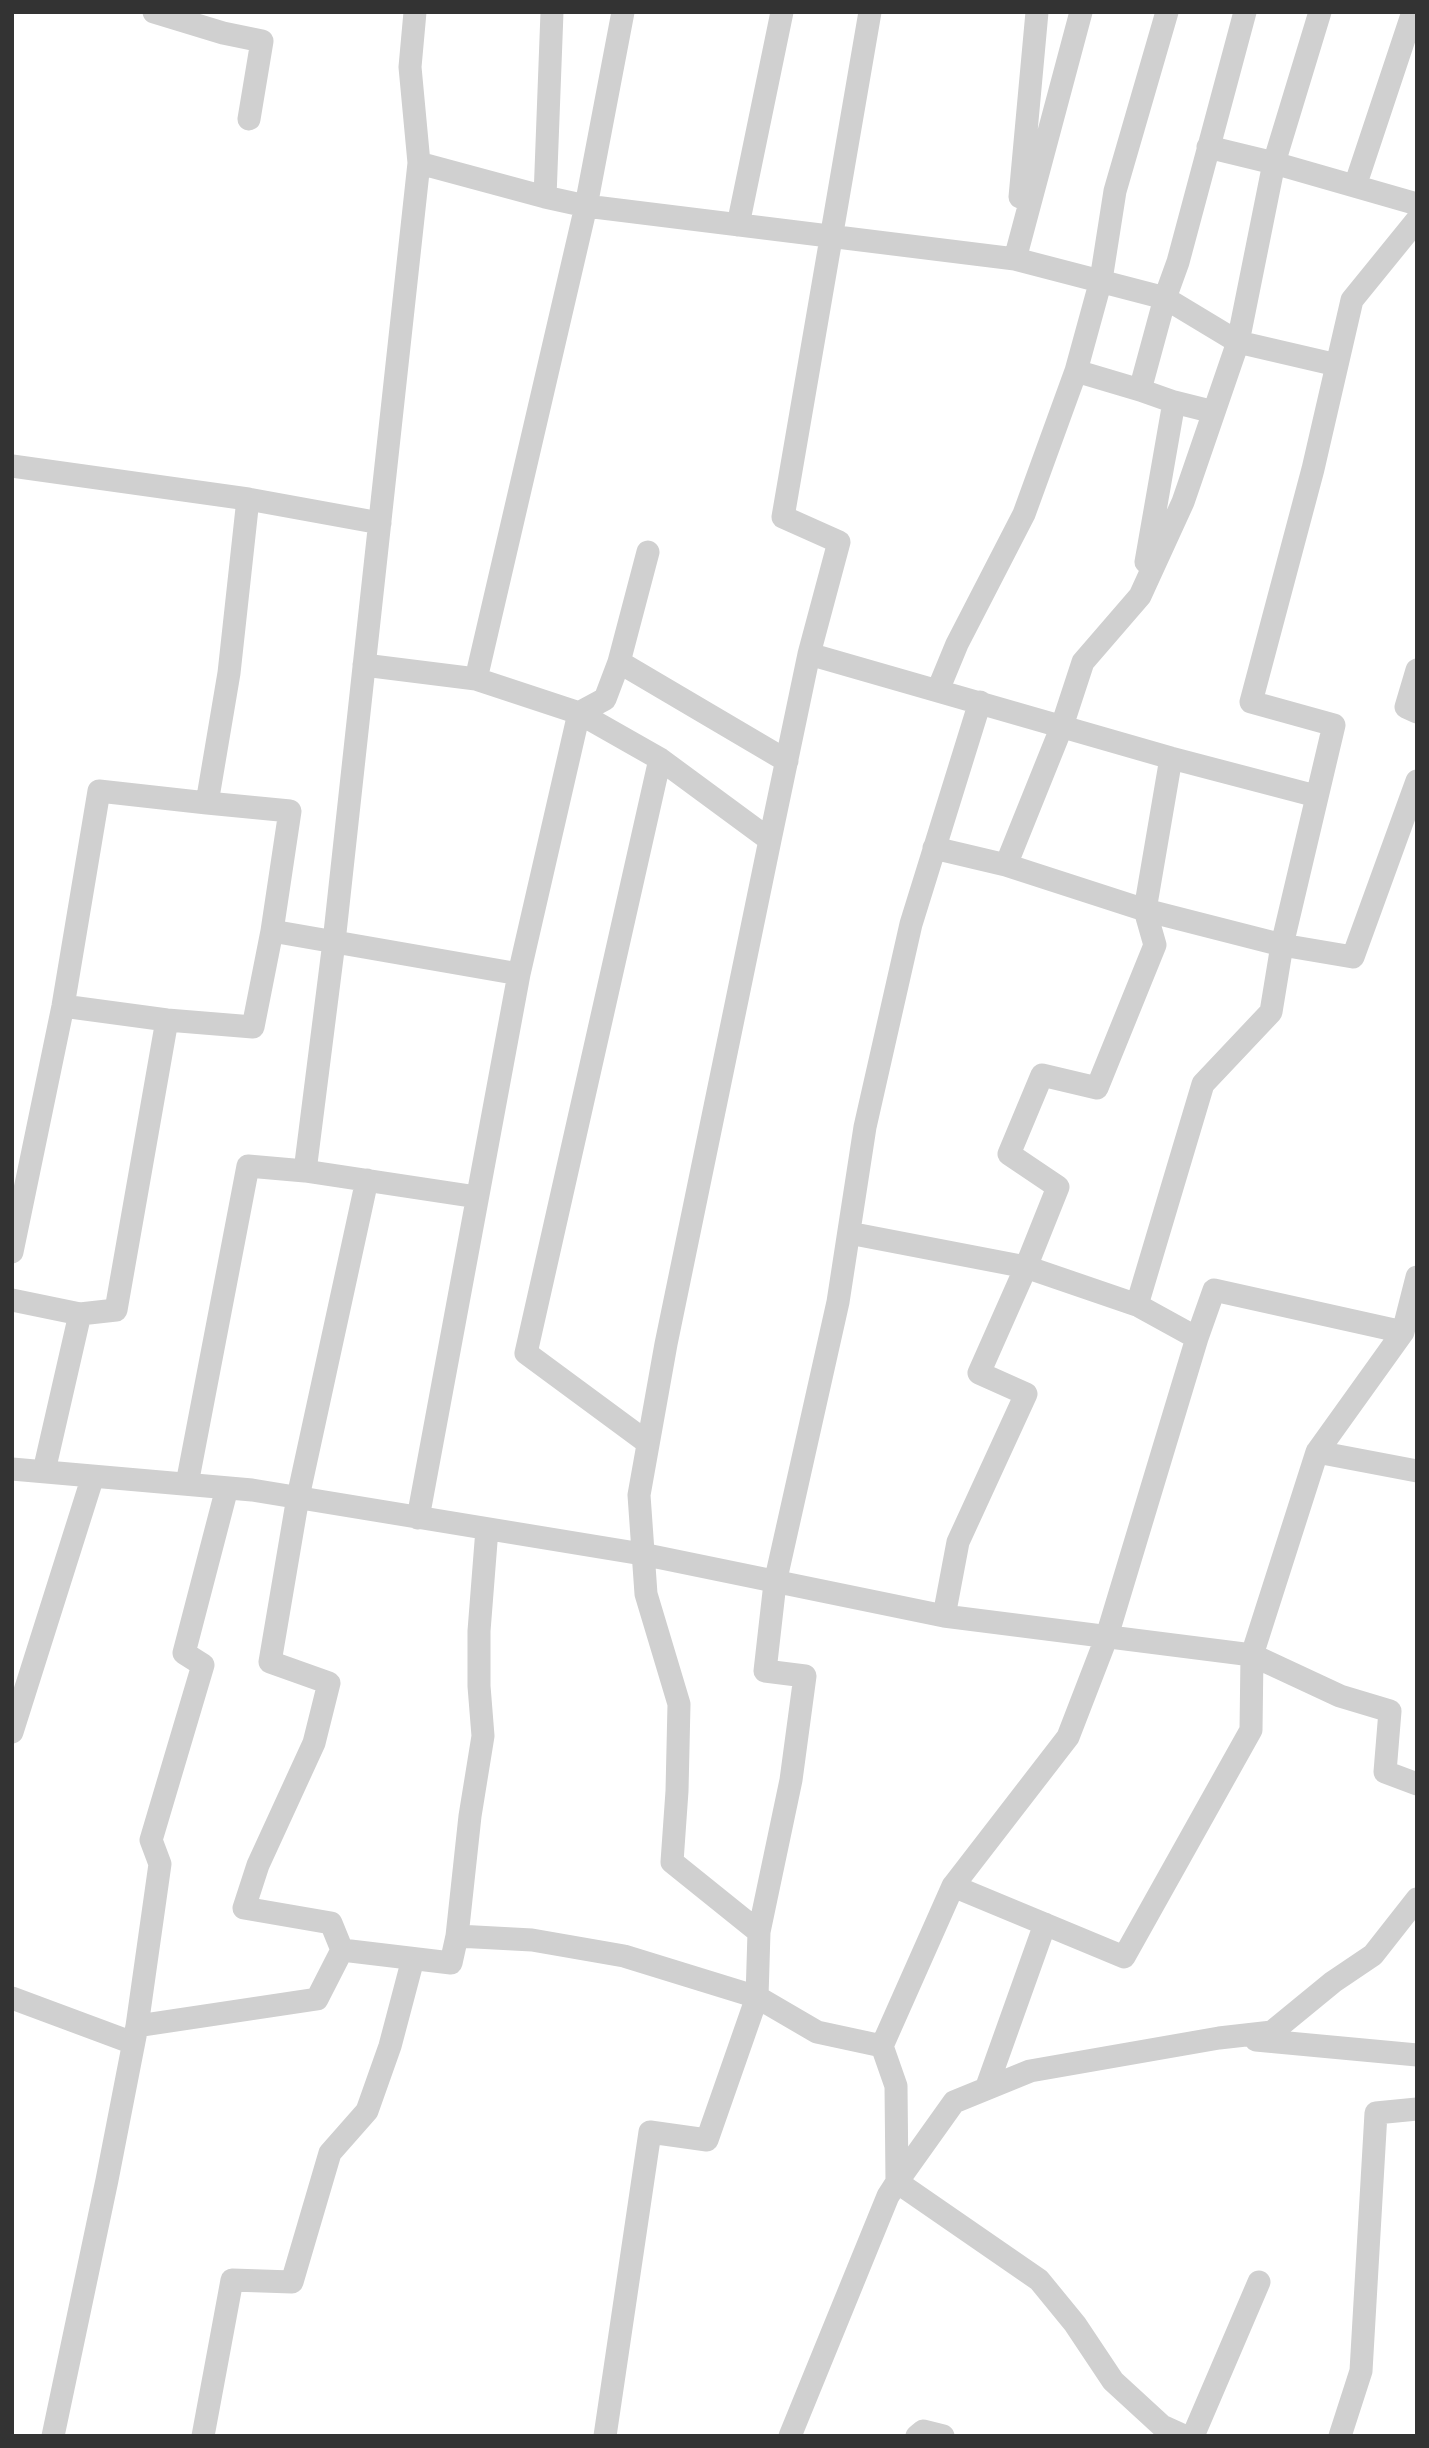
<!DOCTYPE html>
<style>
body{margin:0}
#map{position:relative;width:1429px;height:2448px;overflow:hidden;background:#fff;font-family:"Space Grotesk",sans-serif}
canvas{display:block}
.frame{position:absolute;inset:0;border:14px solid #333;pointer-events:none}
</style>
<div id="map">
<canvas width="1429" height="2448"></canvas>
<div class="frame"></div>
</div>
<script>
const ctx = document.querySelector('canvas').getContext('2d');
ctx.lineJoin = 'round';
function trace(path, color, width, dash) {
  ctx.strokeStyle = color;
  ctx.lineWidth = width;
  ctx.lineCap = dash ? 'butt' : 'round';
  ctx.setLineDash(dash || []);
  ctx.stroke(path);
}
trace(new Path2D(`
 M154 12 223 33 262 41 249 119
 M415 12 410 67 419 163 545 197 552 12
 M1208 147 1274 163 1320 12
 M1355 186 1413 12
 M545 197 586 206 1015 259 1165 298 1238 342 1337 365
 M1020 197 1037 12
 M738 225 782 12
 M1015 259 1081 12
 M1076 371 1140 390
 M1174 402 1214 412
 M12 466 248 499 229 673 207 803 99 791 63 1006 12 1252
 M248 499 380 523
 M1146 562 1174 402 1140 390 1165 298 1178 262 1245 12
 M809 654 1171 758 1316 796
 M619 662 787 761
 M364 665 476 679 579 713 660 759 770 840
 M1417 670 1406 707 1417 712
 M476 679 586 206 623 12
 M938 690 957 644 1024 514 1076 371 1101 280 1115 191 1167 12
 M1171 758 1145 910 1282 945 1334 725 1251 702 1313 469 1352 300 1417 220
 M934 848 1006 865
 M272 931 519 974
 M63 1006 167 1020 253 1027 272 931 290 811 207 803
 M305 1171 334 942 419 163
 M849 1233 1026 1267 1058 1187 1009 1154 1042 1075 1097 1088 1155 945 1145 910 1006 865 1062 726 1083 662 1140 596 1183 502 1238 342 1274 163 1417 204
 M12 1300 80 1314 44 1471
 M1137 1305 1197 1338
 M80 1314 116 1310 167 1020
 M648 1443 526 1353 660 759
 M1317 1452 1403 1332 1417 1277
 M12 1469 252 1490 642 1554 944 1616 1252 1655 1251 1730 1124 1957 953 1886 882 2046
 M1417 1471 1317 1452 1252 1655 1340 1696 1390 1711 1385 1772 1417 1784
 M187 1484 248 1166 305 1171 477 1197
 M418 1518 519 974 579 713 605 699 619 662 648 552
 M944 1616 958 1542 1026 1394 979 1373 1026 1267 1137 1305 1203 1084 1271 1012 1282 945 1353 957 1417 781
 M12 1732 93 1476
 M953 1886 1068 1737 1107 1636 1197 1338 1214 1290 1403 1332
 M759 1932 791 1780 805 1676 765 1671 775 1583 838 1302 865 1127 911 924 980 702
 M457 1936 532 1940 624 1956 757 1997 817 2032 882 2046 896 2086 897 2182 888 2196 790 2436
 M342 1950 331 1923 244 1908 258 1865 314 1743 329 1683 270 1662 298 1497 367 1180
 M12 1998 133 2043
 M137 2026 160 1864 151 1840 203 1665 184 1653 227 1488
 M1256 2040 1417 2055
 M986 2089 1045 1924
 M53 2436 107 2180 137 2026 317 1999 342 1950 451 1963 457 1936 470 1816 483 1736 479 1686V1631L487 1529
 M203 2436 232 2280 292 2282 330 2153 367 2111 390 2046 413 1959
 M605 2436 650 2132 707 2140 757 1997 759 1932 672 1862 677 1791 679 1704 646 1594 639 1495 666 1344 770 840 809 654 839 542 783 517 870 12
 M917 2436 923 2431 943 2436
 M1184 2436 1162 2426 1113 2381 1075 2324 1039 2280 897 2182 954 2102 1030 2071 1219 2038 1272 2032 1333 1982 1373 1955 1417 1899
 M1193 2436 1259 2282
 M1340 2436 1361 2371 1376 2113 1417 2109`), '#d0d0d0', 23);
</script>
